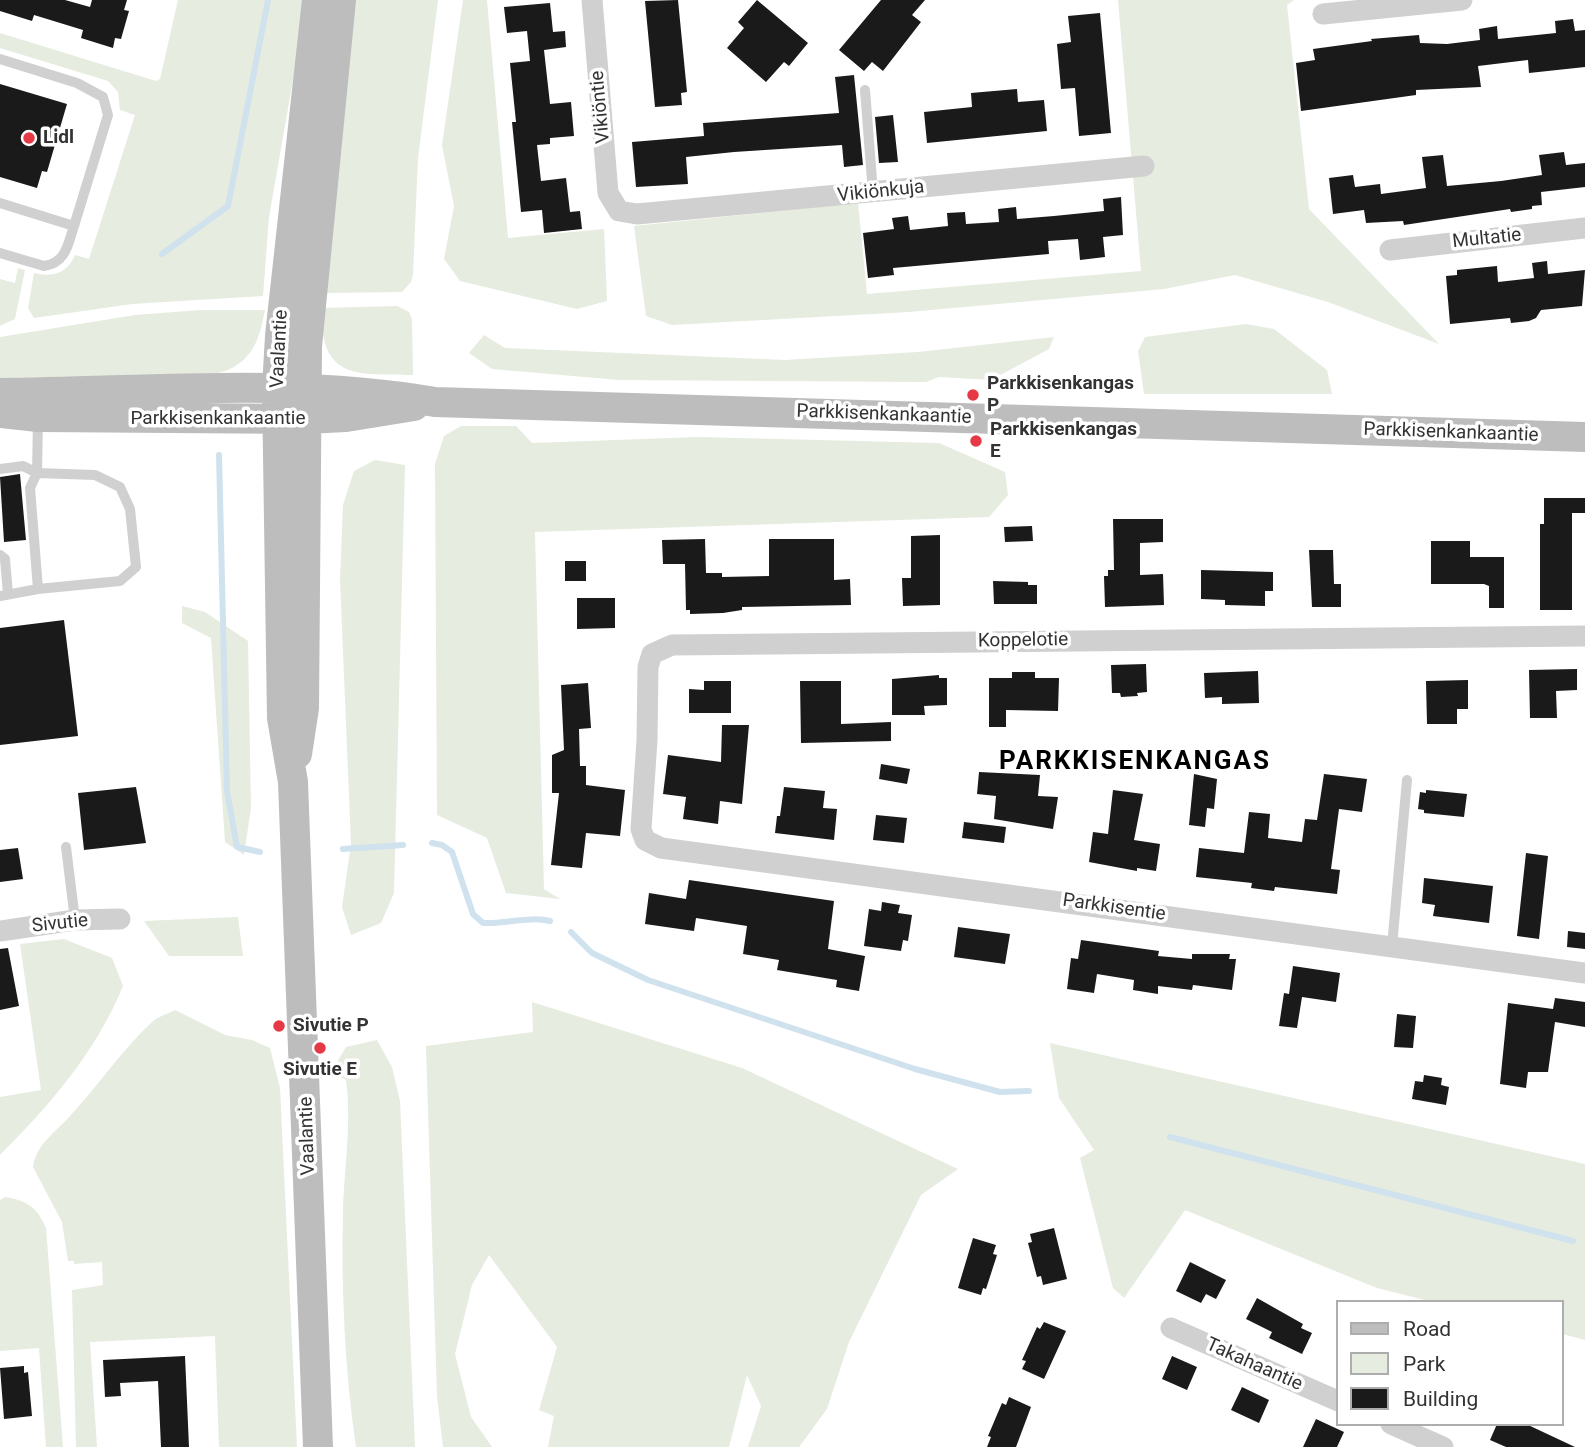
<!DOCTYPE html>
<meta charset="utf-8">
<style>
body{margin:0}
#map{position:relative;width:1585px;height:1447px;overflow:hidden;background:#fff;font-family:Roboto,sans-serif}
canvas{display:block}
.legend{position:absolute;left:1336px;top:1300px;width:228px;height:126px;box-sizing:border-box;background:#fff;border:2px solid #adadad;margin:0;padding:9px 12px;list-style:none;font-size:21px;color:#333}
.legend li{display:flex;align-items:center;gap:14px;height:35px}
.legend b{width:35px;border:2px solid #adadad}
</style>
<div id="map">
<canvas width="1585" height="1447"></canvas>
<ul class="legend">
<li><b style="height:9px;background:#bdbdbd"></b>Road</li>
<li><b style="height:19px;background:#e6ecdf"></b>Park</li>
<li><b style="height:19px;background:#1a1a1a"></b>Building</li>
</ul>
</div>
<script>
const ctx = document.querySelector('canvas').getContext('2d');
ctx.lineJoin = 'round';
function fill(path, color) {
  ctx.fillStyle = color;
  ctx.fill(path, 'evenodd');
}
function trace(path, color, width, dash) {
  ctx.strokeStyle = color;
  ctx.lineWidth = width;
  ctx.lineCap = dash ? 'butt' : 'round';
  ctx.setLineDash(dash || []);
  ctx.stroke(path);
}
function label(font, color, halo, rows, align = 'center') {
  ctx.font = font + ' Roboto,sans-serif';
  ctx.lineWidth = 7;
  ctx.setLineDash([]);
  ctx.textBaseline = 'middle';
  ctx.strokeStyle = halo;
  ctx.fillStyle = color;
  for (const [text, x, y, turn = 0] of rows) {
    ctx.save();
    ctx.translate(x, y);
    ctx.rotate((+turn || 0) * Math.PI / 180);
    ctx.textAlign = isNaN(turn) ? turn : align;
    if (halo) ctx.strokeText(text, 0, 0);
    ctx.fillText(text, 0, 0);
    ctx.restore();
  }
}
fill(new Path2D(`
 M178 0H307L269 217 263 296 132 304 34 318 28 308 34 273C52 278 68 273 75 255L89 259 135 115 120 110 118 92 108 81 0 48V33L156 81 160 79Z
 M350 0H438L418 158 413 274 411 282 402 292 323 293Z
 M463 0H487L508 238 604 229 607 301 577 309 460 281 444 259 454 206 442 145Z
 M1118 0H1294L1287 5 1309 209 1439 344 1328 302 1235 275 1164 289 909 312 672 325 646 316 634 226 858 203 867 294 1141 271Z
 M18 268 25 270 15 319 0 326V279L15 283Z
 M397 306 409 312 412 319 413 375C354 374 321 380 321 308Z
 M201 310H265C260 334 256 355 232 368 198 387 47 380 0 381V337L135 315Z
 M1246 324 1274 329 1327 370 1332 394H1144L1138 351 1145 337Z
 M484 335 505 348 785 360 918 352 1054 337 1049 349 991 380 939 377 926 382 619 380 492 369 469 353Z
 M461 426H516L532 443 698 437 939 443 1005 472 1008 495 989 517 535 532 544 889 560 899 506 893 487 838 437 815 435 464 444 436Z
 M375 460 405 465 394 893 381 923 351 935 342 907 351 844 340 579 343 505 354 471Z
 M182 606 205 612 248 641 251 808 244 855 225 842 211 638 182 623Z
 M238 917 243 956H169L144 921Z
 M64 939 112 958 123 986C96 1052 50 1105 0 1155V1097L41 1090 20 944Z
 M532 1002 742 1068 958 1169 921 1195 849 1342 827 1409 799 1447H748L761 1406 747 1375 729 1447H548L554 1416 539 1410 557 1347 489 1255 472 1285 455 1354 471 1417 492 1447H443L437 1396 426 1046 533 1032Z
 M175 1010 225 1035 252 1040 270 1048 280 1088 297 1447H219L215 1336 90 1342 97 1447H76L72 1290 103 1285 102 1262 74 1264V1261H68L62 1222 33 1167C36 1144 56 1132 70 1116 98 1086 121 1051 151 1023 157 1017 167 1014 175 1010Z
 M377 1040 392 1067 400 1101 415 1447H356C345 1371 341 1290 343 1213 344 1169 352 1124 346 1080L339 1076 336 1064 346 1047Z
 M1050 1043 1585 1164V1340L1562 1334V1302H1433L1377 1288 1185 1210 1124 1298 1113 1288 1080 1158 1094 1150 1059 1098Z
 M5 1197C28 1201 37 1207 46 1228L63 1447H46L39 1348 0 1351V1200Z`), '#e6ecdf');
trace(new Path2D(`
 M162 254 228 206 268 0
 M219 455 227 791 237 847 260 852
 M432 843 442 845 452 852 473 914 483 923C505 924 530 916 550 921
 M343 849 403 845
 M571 932 592 953 648 980 915 1069 1000 1092 1029 1091
 M1170 1137 1573 1241`), '#cfe2ee', 6);
fill(new Path2D(`
 M0 0H65L90 7 92 0H127L124 10 129 11 121 39 115 38 113 48 81 38 83 30 34 15 32 21 0 11Z
 M678 0 687 92 681 93 682 105 655 107 645 1Z
 M757 0 808 43 789 66 784 62 766 82 727 48 744 28 738 22Z
 M881 0H925L912 15 921 22 883 71 872 62 864 71 839 50Z
 M550 3 553 32 565 31 566 47 544 50 550 104 571 102 574 136 550 138V144L537 145 541 181 566 178 570 212 580 211 582 229 544 233 542 210 521 212 512 122H516L510 63 530 61 527 31 507 33 504 7Z
 M1100 13 1111 133 1079 136 1075 88 1061 89 1057 44 1071 42 1068 16Z
 M1573 19 1575 31 1585 30V67L1529 73 1528 60 1478 66 1481 87 1416 90V95L1301 111 1296 63 1315 60 1313 49 1372 41 1371 39 1419 35 1420 43 1447 44 1480 40 1479 29 1497 26 1498 39 1556 33 1555 21Z
 M854 75 863 165 844 167 842 145 734 152 686 157 688 184 636 187 632 142 704 136 703 123 839 113 835 77Z
 M0 84 67 104 47 172 42 171 37 188 0 177Z
 M1017 89 1018 102 1044 100 1047 131 927 143 924 112 972 107 971 93Z
 M893 115 898 162 879 163 875 117Z
 M1564 152 1566 165 1585 163V187L1541 192 1542 205 1532 206V209L1511 212 1510 209 1404 225 1403 221 1366 223 1364 210 1333 214 1329 178 1353 175 1355 187 1380 184 1381 194 1426 188 1422 157 1443 155 1447 186 1501 181 1542 175 1539 155Z
 M1121 197 1123 235 1103 237 1105 257 1080 260 1078 239 1048 241 1049 254 893 268 894 275 868 278 863 233 894 229 892 218 908 216 910 230 948 226 947 213 965 212 966 224 999 222 998 209 1016 207 1017 219 1054 216 1104 211 1103 199Z
 M1547 261 1548 274 1585 270 1582 306 1541 310 1536 318 1529 321 1511 323 1510 318 1450 324 1446 276 1457 275V270L1497 266 1498 282 1534 278 1532 263Z
 M20 474 26 540 4 542 0 477Z
 M1544 498H1585V513H1572V610H1540V524H1544Z
 M1113 519H1163V542L1140 543V575L1163 574 1164 605 1105 607 1104 576H1108V570H1114Z
 M1032 526 1033 541 1005 542 1004 527Z
 M940 535V605L903 606 902 578H911V536Z
 M705 539 706 573H722V577L769 576V539H834V580L850 579 851 605 742 607V610L723 613 690 614V610H686L685 564H663L662 540Z
 M1431 541H1470V557H1504V608H1489V586L1484 584H1431Z
 M1309 550H1333L1334 584H1341V607H1312Z
 M565 561H586V581H565Z
 M1201 570 1273 572V591H1265V606L1225 605V600L1201 599Z
 M993 581 1028 582V585H1037V604H994Z
 M577 598H615V628L577 629Z
 M64 620 78 736 0 745V628Z
 M1146 664 1147 692 1137 693 1138 696 1121 697 1120 693H1112L1111 665Z
 M1577 669V690L1556 691 1557 718H1530L1529 670Z
 M1258 671 1259 703 1222 704V697L1205 698 1204 673Z
 M1012 672H1035V678H1059L1058 711 1006 710V727H989V678H1012Z
 M939 675V678H947V705L924 706 925 715H892V679Z
 M1468 680V709H1457V724H1427L1426 681Z
 M704 681H731V713H689V689L704 690Z
 M800 681H841V724L891 722V741L801 743Z
 M588 683 591 728 579 729 580 766H586V785L625 790 620 836 586 833 582 868 551 865 559 793H552V755L564 750 561 685Z
 M722 725H749L742 804 720 801 718 824 683 819 686 797 663 794 668 755 721 762Z
 M881 764 910 769 907 784 879 779Z
 M979 772 1040 775 1038 796 1058 797 1053 829 994 819 996 796 977 794Z
 M1194 774 1217 779 1214 809 1207 808 1205 827 1189 825Z
 M1324 774 1367 779 1362 812 1339 809 1331 869 1340 870 1337 894 1275 887 1274 891 1251 888 1252 883 1196 877 1199 848 1244 853 1249 812 1270 814 1268 838 1302 842 1305 819 1317 820Z
 M136 787 146 843 84 850 78 793Z
 M784 787 825 791 823 808 837 809 834 840 775 833 777 816H780Z
 M1113 790 1143 794 1134 840 1160 844 1156 871 1137 868V871L1089 862 1093 832 1108 834Z
 M1426 790 1467 794 1464 817 1424 813V810L1418 809 1420 792 1426 793Z
 M876 815 907 818 904 843 873 840Z
 M964 822 1006 827 1004 843 962 838Z
 M18 848 23 879 0 882V850Z
 M1526 853 1548 856 1539 939 1517 936Z
 M1424 878 1493 886 1489 923 1433 916 1435 905 1422 903Z
 M689 880 834 901 828 949 865 956 859 991 836 987 837 980 777 970 779 960 743 954 747 926 696 918 694 931 645 924 649 893 686 899Z
 M882 902 900 905 898 913 912 915 908 941 903 940 901 951 864 946 869 909 881 911Z
 M958 927 1010 934 1005 964 954 957Z
 M1568 931 1585 933V949L1567 947Z
 M1081 940 1159 951 1158 956 1192 959V954H1230L1229 959H1236L1232 990 1193 985 1192 990 1158 986V994L1133 990 1134 980 1097 974 1094 993 1067 989 1071 958 1078 959Z
 M8 948 19 1006 0 1010V949Z
 M1293 966 1340 973 1336 1002 1302 997 1297 1028 1279 1026 1284 993 1289 994Z
 M1555 998 1585 1002V1027L1555 1022 1548 1072H1528L1526 1088 1500 1084 1508 1003 1553 1009Z
 M1397 1014 1416 1016 1413 1048 1394 1047Z
 M1424 1075 1442 1078 1441 1085 1449 1087 1446 1105 1412 1099 1415 1081 1423 1082Z
 M1054 1228 1067 1279 1043 1285 1041 1276 1037 1277 1028 1243 1032 1242 1030 1234Z
 M973 1238 996 1245 993 1254 997 1255 986 1289 983 1288 981 1295 958 1288Z
 M1190 1262 1226 1280 1216 1299 1206 1294 1201 1303 1176 1291Z
 M1257 1298 1303 1324 1301 1328 1312 1333 1302 1354 1269 1338 1272 1332 1246 1319Z
 M1044 1322 1066 1331 1044 1379 1022 1369 1026 1361 1022 1360 1037 1327 1040 1329Z
 M185 1356 189 1447H161L158 1381 120 1383 121 1396 105 1397 103 1360Z
 M1172 1356 1197 1367 1187 1390 1162 1379Z
 M24 1366V1373L28 1372 32 1416 4 1419 0 1368Z
 M1242 1387 1269 1400 1259 1423 1231 1410Z
 M1009 1397 1031 1407 1016 1447H987L991 1437 988 1436 1002 1403 1006 1405Z
 M1316 1419 1344 1432 1337 1447H1303Z
 M1497 1424H1526L1575 1447H1506L1490 1440Z`), '#1a1a1a');
trace(new Path2D(`
 M0 59 77 83 103 97 108 115 74 226
 M865 90 873 193
 M0 203 74 226C68 244 66 263 44 266L0 253
 M0 469 23 466 37 473 95 475 120 487 130 509 136 567 120 581 38 589
 M0 555 5 559 8 594
 M0 596 38 589 30 488 37 473 38 419
 M66 847 75 920
 M1392 946 1407 780`), '#d0d0d0', 10);
trace(new Path2D(`
 M592 0 608 193 619 211 637 214 1144 166
 M1323 14 1462 0
 M1390 250 1585 228
 M1585 636 672 645 652 654 648 667 647 740 641 829 645 840 661 848 1585 973
 M0 931 75 920 120 919
 M1171 1328 1338 1401
 M1391 1424 1443 1447`), '#d0d0d0', 21);
trace(new Path2D(`
 M317 0 280 336 277 388 282 718 293 782 318 1447
 M0 393C145 392 292 377 435 402L1585 437
 M0 413 38 417 306 419 346 417 414 406
 M297 754 304 708 307 346 341 0`), '#bdbdbd', 30);
for (const [x, y, r, color] of [
 [29,138,7,"#e63946"],
 [973,395,7,"#e63946"],
 [976,441,7,"#e63946"],
 [279,1026,7,"#e63946"],
 [320,1048,7,"#e63946"]
]) {
  const dot = new Path2D();
  dot.arc(x, y, r, 0, 2 * Math.PI);
  ctx.fillStyle = color;
  ctx.fill(dot);
  trace(dot, '#fff', 2.5);
}
label('19px', '#333', '#fff', [
 ["Vikiöntie",601,107,-95],
 ["Vikiönkuja",881,192,-6],
 ["Multatie",1487,239,-6],
 ["Vaalantie",280,349,-87],
 ["Parkkisenkankaantie",884,415,2],
 ["Parkkisenkankaantie",218,419],
 ["Parkkisenkankaantie",1451,433,2],
 ["Koppelotie",1023,641,-1],
 ["Parkkisentie",1114,908,8],
 ["Sivutie",60,924,-6],
 ["Vaalantie",308,1136,-92],
 ["Takahaantie",1254,1365,24]
]);
label('bold 19px', '#333', '#fff', [
 ["Lidl",43,138],
 ["Parkkisenkangas",987,384],
 ["P",987,406],
 ["Parkkisenkangas",990,430],
 ["E",990,452],
 ["Sivutie P",293,1026],
 ["Sivutie E",320,1070,"center"]
], 'left');
ctx.letterSpacing = '2px';
label('bold 26px', '#000', '#fff', [
 ["PARKKISENKANGAS",1135,762]
]);
ctx.letterSpacing = '0px';
</script>
